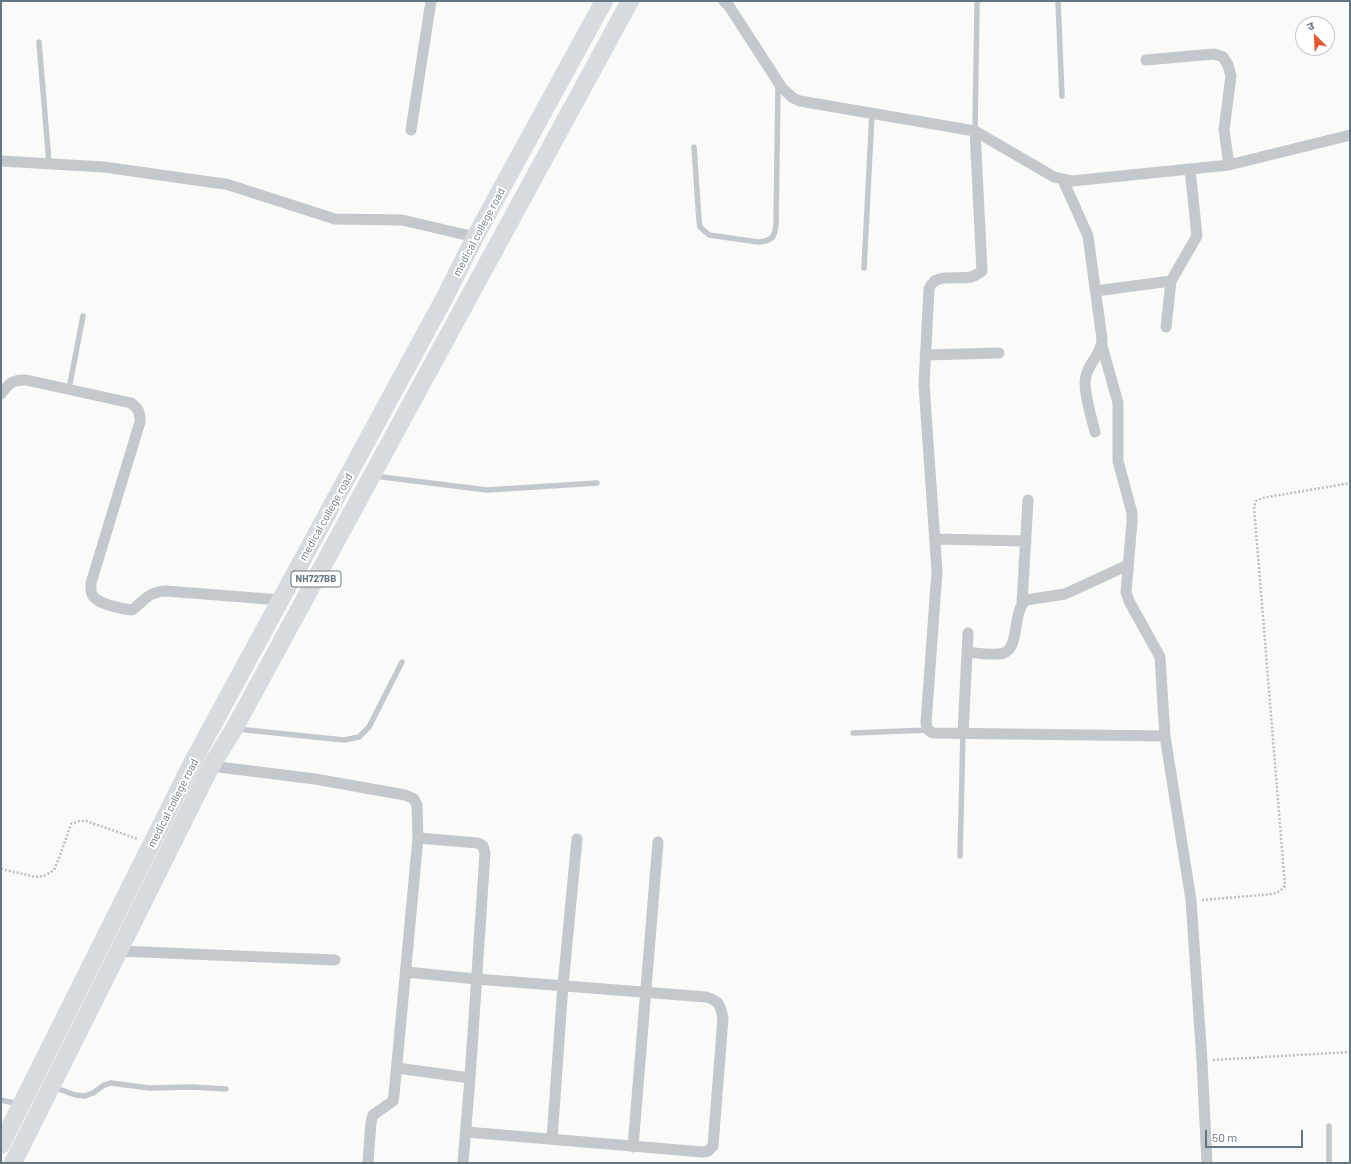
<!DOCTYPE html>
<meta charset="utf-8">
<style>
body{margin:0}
#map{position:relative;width:1351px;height:1164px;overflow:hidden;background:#fafaf8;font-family:Barlow,"Noto Sans Devanagari",sans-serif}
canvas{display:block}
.frame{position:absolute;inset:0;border:2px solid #657683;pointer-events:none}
.north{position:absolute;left:1295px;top:16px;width:40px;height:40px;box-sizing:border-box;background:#fff;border:1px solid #c1c8cd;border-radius:50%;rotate:336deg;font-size:11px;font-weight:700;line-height:16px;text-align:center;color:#657683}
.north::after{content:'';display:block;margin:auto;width:14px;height:18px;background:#e4572e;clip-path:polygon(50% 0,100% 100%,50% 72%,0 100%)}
.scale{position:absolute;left:1205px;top:1130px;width:98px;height:18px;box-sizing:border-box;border:2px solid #657683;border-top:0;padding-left:5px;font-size:12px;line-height:14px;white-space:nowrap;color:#657683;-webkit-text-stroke:3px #fff;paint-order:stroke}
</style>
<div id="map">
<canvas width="1351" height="1164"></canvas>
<div class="frame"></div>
<div class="north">उ</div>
<div class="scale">50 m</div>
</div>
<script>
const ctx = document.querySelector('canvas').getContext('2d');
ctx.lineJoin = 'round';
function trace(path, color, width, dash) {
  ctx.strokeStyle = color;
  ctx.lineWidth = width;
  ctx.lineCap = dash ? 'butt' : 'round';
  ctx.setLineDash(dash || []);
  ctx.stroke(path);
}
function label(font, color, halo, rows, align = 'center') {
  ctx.font = font + ' Barlow,sans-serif';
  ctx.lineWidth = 4;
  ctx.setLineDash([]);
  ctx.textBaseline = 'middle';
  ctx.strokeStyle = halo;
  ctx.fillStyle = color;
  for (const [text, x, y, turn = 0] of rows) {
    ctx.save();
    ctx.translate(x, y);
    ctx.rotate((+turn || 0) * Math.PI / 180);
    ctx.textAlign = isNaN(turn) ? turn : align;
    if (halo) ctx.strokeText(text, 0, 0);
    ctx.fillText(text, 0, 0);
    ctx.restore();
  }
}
trace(new Path2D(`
 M1 869 36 877 44 876 54 870 61 853 71 824 79 821H86L138 839
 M1202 900 1273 894 1280 891 1285 886 1254 507 1256 501 1262 498 1350 483
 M1213 1060 1350 1052`), '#bbbfc2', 2.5, [2, 2]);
trace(new Path2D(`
 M1058 1 1062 96
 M39 42 49 163
 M975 131 977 4 978 1
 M694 147 699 220 700 227 709 235 758 242C772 241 775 237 776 224L778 84
 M864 268 872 113
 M69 389 83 316
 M374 476 487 490 597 483
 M237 729 344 740 359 737 369 727 402 662
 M853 733 928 730
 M960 856 963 733
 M53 1087 75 1095 85 1096 93 1093 104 1085 111 1083 149 1088 192 1087 226 1089
 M1 1100 18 1104
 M1329 1163V1126`), '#c3c8cc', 5.5);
trace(new Path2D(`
 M724 1 729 6 782 88 793 98 800 101 975 131 1054 177 1072 181 1229 165 1350 135
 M1146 60 1214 54 1223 57 1228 65 1231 76 1224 130 1229 165
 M411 130 431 1
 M975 131 982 271C979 273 976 276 971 277 957 280 935 272 929 289L924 385 937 571 926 723 928 730 933 733 1165 736
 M1 161 104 167 217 183 226 184 335 219 402 220 475 237
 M1063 180 1088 236 1102 339C1102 354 1089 362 1086 376 1082 388 1092 419 1095 432
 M1096 291 1171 281
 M1166 327 1171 281 1197 236 1190 169
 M1102 346 1118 403V461L1132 513V522L1126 592 1129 601 1160 657 1165 736 1191 900 1202 1061 1207 1163
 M925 355 999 353
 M1 394C8 384 13 379 26 380L131 403C139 409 140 412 140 422L91 583C91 587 90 592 93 596 98 604 122 609 132 610 145 600 148 592 166 591L281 600
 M935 539 1026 541
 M1022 603 1028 500
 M967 652C977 653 996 656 1004 653 1020 647 1012 612 1026 600L1065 594 1128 565
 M963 733 968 633
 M211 766 315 779 405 795 414 799 417 805 418 838 394 1095 393 1101 373 1115 371 1122 368 1163
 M418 838 478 843 483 846 485 853 470 1078 463 1163
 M118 951 335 960
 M406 972 476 979 706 997C720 1001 720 1005 723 1018L713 1146 708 1151 703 1152 466 1132
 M397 1068 470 1078
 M552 1139 563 985 577 839
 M633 1147 658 842`), '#c3c8cc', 11);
trace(new Path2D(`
 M1 1145 192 763 445 297 475 237 604 1
 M13 1163 211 766 234 729 630 1`), '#d6dbdf', 18);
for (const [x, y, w] of [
 [316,579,50]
]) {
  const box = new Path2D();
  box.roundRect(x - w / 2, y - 8, w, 16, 3);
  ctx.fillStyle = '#fff';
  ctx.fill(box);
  trace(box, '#657683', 1);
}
label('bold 10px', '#657683', null, [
 ["NH727BB",316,579]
]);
label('11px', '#657683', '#fff', [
 ["medical college road",479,232,-62],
 ["medical college road",326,517,-61],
 ["medical college road",173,803,-63]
]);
</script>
